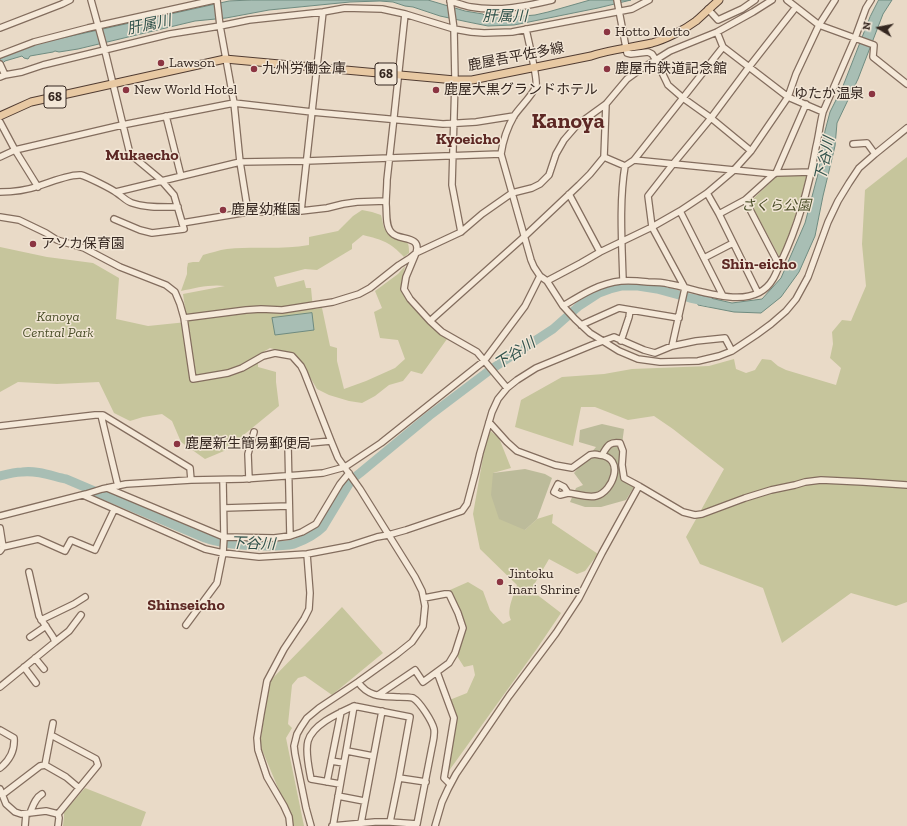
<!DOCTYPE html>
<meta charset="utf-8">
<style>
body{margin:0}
#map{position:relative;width:907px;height:826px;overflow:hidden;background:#e9dac7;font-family:"Zilla Slab",serif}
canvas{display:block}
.north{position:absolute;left:859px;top:8px;width:40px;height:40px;-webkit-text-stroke:3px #f2e6d6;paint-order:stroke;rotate:280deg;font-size:11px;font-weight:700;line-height:16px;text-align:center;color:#352720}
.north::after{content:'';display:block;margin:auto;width:14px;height:18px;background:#352720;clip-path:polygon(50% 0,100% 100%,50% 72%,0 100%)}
</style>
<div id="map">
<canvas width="907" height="826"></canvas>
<div class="north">N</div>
</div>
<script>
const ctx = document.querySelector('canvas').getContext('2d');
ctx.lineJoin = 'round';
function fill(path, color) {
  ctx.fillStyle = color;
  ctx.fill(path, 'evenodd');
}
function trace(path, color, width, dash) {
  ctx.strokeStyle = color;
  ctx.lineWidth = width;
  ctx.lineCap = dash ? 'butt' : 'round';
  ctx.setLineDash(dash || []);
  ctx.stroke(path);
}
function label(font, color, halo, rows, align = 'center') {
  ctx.font = font + ' "Zilla Slab","Noto Sans JP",serif';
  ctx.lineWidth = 3;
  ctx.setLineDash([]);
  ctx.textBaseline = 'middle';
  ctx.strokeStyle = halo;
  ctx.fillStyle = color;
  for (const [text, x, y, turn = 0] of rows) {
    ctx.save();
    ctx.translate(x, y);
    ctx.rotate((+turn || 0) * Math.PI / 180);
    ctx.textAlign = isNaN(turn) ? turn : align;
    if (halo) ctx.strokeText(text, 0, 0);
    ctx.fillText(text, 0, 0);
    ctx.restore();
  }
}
fill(new Path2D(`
 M907 157V602L896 606 851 593 782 643 763 588 700 564 686 537 724 469 673 429 654 416 628 420 595 407H581L573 446 515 427 521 400 562 377 604 374 632 369 709 366 734 359 736 369 746 373 755 370 762 359 771 360 778 366 786 370 836 385 841 368 830 358 833 344 832 332 842 320 851 321 866 286 862 244 865 190Z
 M807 175C799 204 791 231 780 258L750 202 777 176Z
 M362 210 372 212 381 215C383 222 383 229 388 233 393 239 405 237 408 244 409 246 409 251 409 253L404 257C390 242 383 240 363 235L352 244V249L317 270 305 269 274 277 277 287 304 280 306 288H311L313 309 322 308 330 346 337 348V361L344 389 366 381 395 368 405 359 398 340 380 338 374 312 382 308 375 291 398 274 405 266C404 274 400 283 402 291 404 303 437 330 447 339L422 374 411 371 403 381 389 385 375 396 362 403 349 401 329 395 317 389 305 369 295 355 270 348 258 355V367L276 372V382L279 406 224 451 205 459 181 442 172 421 162 414 143 417 130 421 114 413 99 382 57 384 18 382 0 392V247L47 257 93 263 119 278 116 319 148 326 187 322 183 294 225 286C211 284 195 288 181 291L187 274V268L188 263 193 262H199L203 255C211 253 219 250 227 249 255 246 282 250 309 245V237L338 231 353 216Z
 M488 429 499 438 511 468 493 473 525 530 537 519 553 514 552 523 598 554 585 571 577 574 549 559 531 590 561 613 536 650 443 779 454 719 447 701 467 693 475 675 473 665 464 667 457 656 465 625 450 594V590L468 582 483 591 490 610 503 624 511 620C506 610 514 595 517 585L480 549 473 514Z
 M342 607 383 653 332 695 305 676 298 678 292 685 288 724 292 728 286 738 304 826H294L260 745 269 682Z
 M85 788 146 812 141 826H63L64 817V812Z`), '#c6c59c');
fill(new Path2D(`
 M602 424 624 429 621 452 624 477 634 487 626 500 601 507H585L570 502 576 488 583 485 574 473 596 447 579 442 580 430Z
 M525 469 545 474 552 478 537 519 525 530 499 519 491 495 493 473Z`), '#bcbb9a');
const water = new Path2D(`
 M252 0H428L465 11 483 14 484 15 512 17 535 15 548 12 590 0H631L598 8 514 25 488 26 468 22 440 16 413 7 405 6 393 2 380 1 350 2 269 10 226 18 195 21 78 49 59 52 55 51 53 52 30 56 28 59 24 58 22 56 5 61 3 63V66L0 67V56L35 44 229 1Z
 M879 0H892L883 14 858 79 837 123 835 146 823 196 815 236 799 272 781 297 761 313 734 312 698 305 697 295 732 303 762 299 781 278 805 223 818 174 825 131 830 112 843 86 870 17Z
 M312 313 314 330 275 335 272 318Z`);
fill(water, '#a8beb4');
trace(water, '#6f8b80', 1);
trace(new Path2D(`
 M0 476C7 474 15 472 22 472 37 470 52 476 66 479L205 538C225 545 245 546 266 546 275 546 285 546 294 544 305 540 315 535 323 527L349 484 351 480 360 473 429 416 490 370 553 329 579 306 599 293 610 289 622 286H638L657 289 690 298 709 302`), '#a8beb4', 9);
const minor = new Path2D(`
 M91 0 104 47 130 154 160 179 174 195 184 229 152 233 140 230 114 219
 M217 0 220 26 234 103 240 162 248 212
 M450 0 454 29 455 80 452 185 461 232
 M617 0 627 53 631 54 648 52 652 54 656 60 668 85 683 98 711 118 751 151
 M787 0 819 25 874 45 873 57 907 84
 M450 1C457 3 464 6 471 7 498 12 527 6 552 0
 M708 9 718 20 742 9 755 0
 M405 14C401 51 397 88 393 126 391 144 389 162 387 180 387 188 386 196 386 204 387 213 385 227 392 233 399 241 422 235 416 253L406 277 404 289 410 299 430 321 442 332 477 352 507 388
 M0 28 62 4 70 0
 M526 29C528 39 538 79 536 86 533 95 519 108 514 116 507 128 503 140 501 154L531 260 534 267 540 276 547 281 563 306 575 319 590 333 619 351 638 359 660 362 698 361 719 356 732 351 756 335 771 324 786 311 796 299 808 277 828 222 838 201 849 183 859 168 875 154 907 128
 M717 32 723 47 788 97 823 112
 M0 55 34 42 88 28 214 0
 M0 64 5 75
 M0 77 5 75 22 72 43 65 170 34 220 26 249 20 323 12 345 8 382 9 405 14 454 29 471 32 484 33 512 32 632 9 649 0
 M166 116 181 176
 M0 122 15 150 38 187
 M853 144 867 143 875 154
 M0 157 15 150 122 125 234 103 312 112 443 124 476 122 514 116
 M604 157 625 166
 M634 160 774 174
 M776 173 806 104
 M0 192C13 192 27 190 39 186 50 182 70 174 81 175 86 176 112 189 117 193 122 196 126 201 132 203 146 208 163 207 178 207
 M116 192 240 162 306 161 501 154
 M707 193 719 214 758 293
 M569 194 600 252
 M745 200 779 265
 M301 211C308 145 316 78 323 12
 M680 211 723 296
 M719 214 745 200 774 174 776 173 811 172
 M0 217 19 220 46 233 57 240 84 248 120 267 166 285 175 292 180 304 184 318 193 379 228 373 242 368 263 356 275 353 292 356 301 366 304 372 331 441 338 458 360 489 415 577 422 591 425 606 423 626 412 642 397 654 358 682 319 708 307 718 301 727 297 734 294 746 295 754 306 808 311 826
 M182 223 248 212 301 211 327 208 343 204 357 202 386 201
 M704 258 733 243
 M547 281 581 263 600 252 652 227 680 211 707 193 733 171 751 151 788 97 796 74 819 25 835 0
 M623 281C622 244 619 202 625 166L634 160 723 47
 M563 306C581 295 600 283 621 281 630 280 639 281 648 282 655 282 662 282 669 284 699 289 753 314 773 279 776 274 778 268 781 262 798 226 809 187 816 147 819 135 820 123 823 112L855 38 866 8 871 0
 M184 318 246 310 261 309 282 310 333 302 359 294 370 288 399 265 410 258 416 253 461 232 482 214 512 193 532 188 540 184 549 175 556 154 564 140 577 125 606 104 627 79 638 71 670 51 717 32 753 12 772 0
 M430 321 525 236 579 185 590 174 604 157 606 104
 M581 325 619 308 679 318
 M621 341 629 317 630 310
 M672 346 685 288 652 227 648 196 673 164 711 118 749 67 796 7
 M101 415 118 486
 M489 422 507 442 517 451 555 465 572 468 590 455C594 454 596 454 599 455 626 457 613 492 596 496 587 498 578 494 568 493L564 487 558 484 554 492 560 495 568 493
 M0 426 95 415H103L190 468 191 480
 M602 455C607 447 609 441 620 443L623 451 622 465 624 478 639 486 683 512 695 515 702 514 745 498 771 490 795 485 805 482 821 480 863 482 907 485
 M249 479 248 454 254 432
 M107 488 224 537 274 538 290 536 302 532 316 524 340 484 349 473
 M83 495 205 549 223 553 259 557 307 554 349 546 377 537 388 535 406 530 462 511 467 504 475 474 480 453 492 412 498 399 507 388 517 380 536 368 592 345 614 337 644 350 655 353 672 346 696 341 725 338 732 351
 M224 508 289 506
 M0 516 86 494 102 489 126 484 191 480 243 479 299 475 323 473 345 467 381 443 484 361 525 306 540 276
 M0 528 3 547 0 551
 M290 536 288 445 331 441
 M3 547 38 539 65 551 71 540 95 550 114 510
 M41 620 74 604 85 597
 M186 625 217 583 223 553 224 537 223 480
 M30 637 46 626
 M55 642 69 631 81 615
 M35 658 44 669
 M24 667 36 683
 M437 672 454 718 444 778 450 784
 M0 687 55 642 53 637 39 616 29 572
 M378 695 415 670 423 682 449 663 455 653 463 628 458 613 449 594H445L424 598
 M0 730 14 738C15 751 10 760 0 768
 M347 751 373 756
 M331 761 344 763
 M45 765 53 723
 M327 782 341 712
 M340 784 311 779C309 768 305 752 308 741 313 724 339 713 354 706
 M0 789 6 804 15 812 21 814 46 811 58 814 98 765 96 759 51 735
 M2 795 40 766 45 765 66 777 79 788
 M338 796 364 801
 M30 813C33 806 35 798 42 794
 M58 814 59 818 58 826
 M390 822 399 778
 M361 823 382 711
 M25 826 26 814
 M290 826 289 817 284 806 267 777 258 750 257 738 261 714 267 681 284 649 304 619 309 609 310 593 307 554
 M332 826 375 822H390L417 824 432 747C433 742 435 735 434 729 432 721 420 702 413 698 409 697 404 697 400 697 383 696 369 698 358 682
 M333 826 354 706 410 717 399 778 426 782
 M435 826 442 802 448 789 456 774 509 696 556 633 579 598 602 553 639 486`);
const major = new Path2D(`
 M0 116 31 102 225 59 455 80H472L591 56C611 49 631 48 652 43 666 39 684 30 696 21 704 14 711 7 719 0`);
trace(minor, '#836d5e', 8);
trace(major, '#513c32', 9);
trace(minor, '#f5e9d9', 5.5);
trace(major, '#e8c9a3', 7);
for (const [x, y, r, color] of [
 [607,32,4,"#8b3542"],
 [161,63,4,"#8b3542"],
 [254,69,4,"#8b3542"],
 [607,69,4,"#8b3542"],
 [126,90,4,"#8b3542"],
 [436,90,4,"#8b3542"],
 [872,94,4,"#8b3542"],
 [223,210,4,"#8b3542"],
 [33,244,4,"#8b3542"],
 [177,444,4,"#8b3542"],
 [500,582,4,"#8b3542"]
]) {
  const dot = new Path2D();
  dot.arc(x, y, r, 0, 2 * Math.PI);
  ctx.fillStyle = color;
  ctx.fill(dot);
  trace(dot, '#f2e6d6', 1.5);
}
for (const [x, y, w] of [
 [386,74,22],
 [55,97,22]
]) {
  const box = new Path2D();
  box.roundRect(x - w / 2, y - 11, w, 22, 3);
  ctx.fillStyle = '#f2e6d6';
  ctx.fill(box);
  trace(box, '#352720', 1);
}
label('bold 13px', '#352720', null, [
 ["68",386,74],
 ["68",55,97]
]);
label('14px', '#352720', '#f2e6d6', [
 ["Hotto Motto",615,32],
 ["Lawson",169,63],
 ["九州労働金庫",262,69],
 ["鹿屋市鉄道記念館",615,69],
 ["New World Hotel",134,90],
 ["鹿屋大黒グランドホテル",444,90],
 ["ゆたか温泉",864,94,"right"],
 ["鹿屋幼稚園",231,210],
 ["アソカ保育園",41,244],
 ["鹿屋新生簡易郵便局",185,444],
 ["Jintoku",508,574],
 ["Inari Shrine",508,590]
], 'left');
label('14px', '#352720', '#f2e6d6', [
 ["鹿屋吾平佐多線",516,57,-11]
]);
label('italic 14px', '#4b4f29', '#f2e6d6', [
 ["さくら公園",776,206],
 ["Kanoya",58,317],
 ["Central Park",58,333]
]);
label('italic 15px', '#31534c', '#f2e6d6', [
 ["肝属川",505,17],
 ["肝属川",149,25,-12],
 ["下谷川",825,159,-78],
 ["下谷川",515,354,-33],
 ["下谷川",253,544,2]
]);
label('bold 16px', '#5d2824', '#f2e6d6', [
 ["Kyoeicho",468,139],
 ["Mukaecho",142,155],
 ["Shin-eicho",759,264],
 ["Shinseicho",186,605]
]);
label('bold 22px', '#5d2824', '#f2e6d6', [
 ["Kanoya",568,122]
]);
</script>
